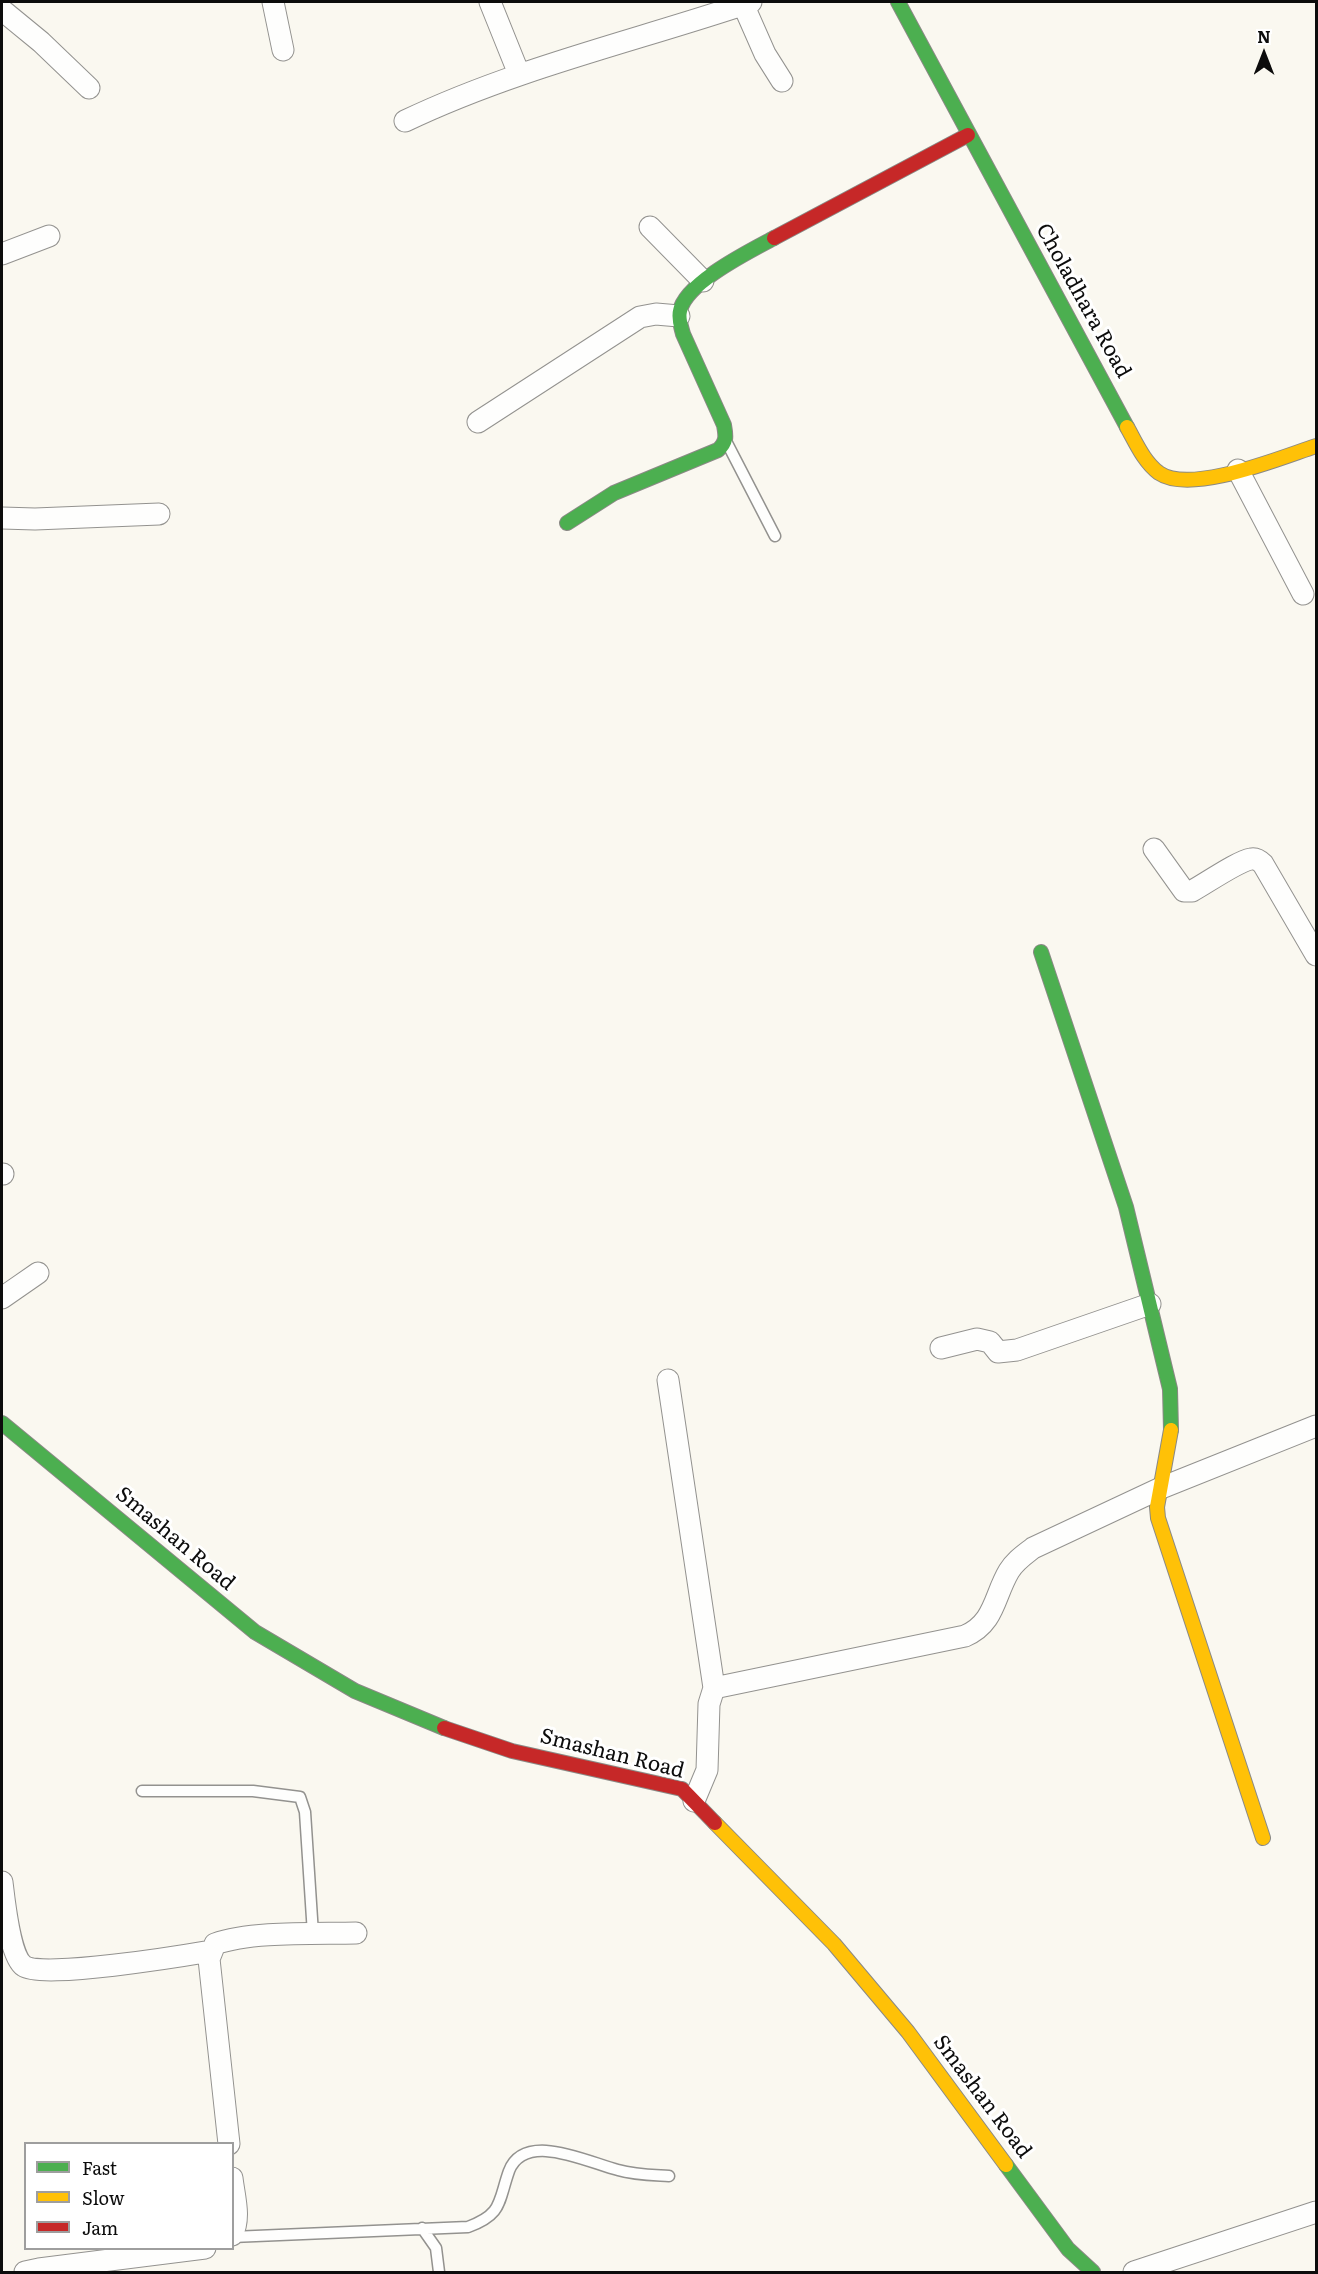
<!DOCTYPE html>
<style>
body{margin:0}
#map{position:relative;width:1318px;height:2274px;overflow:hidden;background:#faf8f0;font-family:Literata,serif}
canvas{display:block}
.frame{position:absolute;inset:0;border:3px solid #0c0c0c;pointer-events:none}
.legend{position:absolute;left:24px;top:2142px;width:210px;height:108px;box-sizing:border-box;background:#fff;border:2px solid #9e9e9e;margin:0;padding:8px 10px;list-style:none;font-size:18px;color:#0c0c0c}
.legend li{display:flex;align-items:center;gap:12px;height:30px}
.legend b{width:30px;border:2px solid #9e9e9e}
.north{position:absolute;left:1234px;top:24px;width:60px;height:60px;-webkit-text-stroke:4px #fff;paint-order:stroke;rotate:0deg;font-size:16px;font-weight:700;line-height:24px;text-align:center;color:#0c0c0c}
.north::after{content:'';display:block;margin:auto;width:21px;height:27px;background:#0c0c0c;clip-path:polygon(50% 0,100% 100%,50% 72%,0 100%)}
</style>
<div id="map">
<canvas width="1318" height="2274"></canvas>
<div class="frame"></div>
<ul class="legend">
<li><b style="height:8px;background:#4caf50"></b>Fast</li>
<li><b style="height:8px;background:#ffc107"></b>Slow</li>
<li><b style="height:8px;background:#c62828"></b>Jam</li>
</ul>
<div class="north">N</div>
</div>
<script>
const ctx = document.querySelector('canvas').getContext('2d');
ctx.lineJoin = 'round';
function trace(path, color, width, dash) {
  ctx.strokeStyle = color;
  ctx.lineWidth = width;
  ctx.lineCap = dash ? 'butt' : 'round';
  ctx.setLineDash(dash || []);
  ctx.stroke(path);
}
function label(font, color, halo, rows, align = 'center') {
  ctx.font = font + ' Literata,serif';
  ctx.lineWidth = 6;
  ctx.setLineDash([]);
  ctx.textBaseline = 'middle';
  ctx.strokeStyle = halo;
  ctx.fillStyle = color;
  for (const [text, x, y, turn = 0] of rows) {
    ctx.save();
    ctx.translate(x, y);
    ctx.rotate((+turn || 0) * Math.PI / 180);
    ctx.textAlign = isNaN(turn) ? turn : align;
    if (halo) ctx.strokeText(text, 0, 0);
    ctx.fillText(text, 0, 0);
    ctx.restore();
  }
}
const lane = new Path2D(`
 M727 443 775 536
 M142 1791H253L300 1797 305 1812 313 1934
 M422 2228 436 2248 439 2272
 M232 2237 468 2227C503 2214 498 2202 509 2171 525 2130 589 2163 618 2170 635 2175 652 2175 669 2176`);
const street = new Path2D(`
 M273 2 283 50
 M490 2 519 74
 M743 4 765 54 782 81
 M2 10 41 42 89 88
 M405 121C516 68 635 41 751 2
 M650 227 703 281
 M2 254 49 236
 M478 422 640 317 656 314 679 316
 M1238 470 1303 594
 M2 518 35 519 159 514
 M1154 849 1184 891H1192C1205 884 1238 861 1251 859 1256 858 1260 861 1263 864L1316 955
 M2 1174H3
 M2 1298 38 1273
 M941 1348 977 1339 990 1342 998 1352 1017 1350 1150 1304
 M668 1380 714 1688 709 1704 707 1770 694 1801
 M714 1688 965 1636C995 1623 994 1596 1009 1571 1015 1561 1024 1555 1033 1548L1161 1488 1316 1426
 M2 1882C4 1899 10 1957 24 1966 42 1979 182 1956 211 1951
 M229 2144 209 1959 215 1944C251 1931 316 1934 356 1933
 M232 2178C234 2196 241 2218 232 2235
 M25 2272 39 2269 205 2248
 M1134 2272 1316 2212`);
const fast = new Path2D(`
 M898 2 1127 427
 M567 523 614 493 718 450C727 442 726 436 724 425L683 334C681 326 678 319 680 311 685 283 750 251 774 238
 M1041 952 1126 1207 1170 1389 1171 1430
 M2 1423 255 1632 355 1691 444 1728
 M1006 2165 1068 2249 1093 2272`);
const slow = new Path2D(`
 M1127 427C1136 443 1144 462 1159 473 1191 495 1282 457 1316 446
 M1171 1430 1157 1507 1158 1518 1263 1838
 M715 1823 834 1944 908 2032 1006 2165`);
const jam = new Path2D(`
 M774 238 968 135
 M444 1728 512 1751 682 1789 715 1823`);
trace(lane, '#93928f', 13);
trace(street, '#93928f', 23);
trace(fast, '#8a8985', 16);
trace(slow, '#8a8985', 16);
trace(jam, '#8a8985', 16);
trace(lane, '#fefefd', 10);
trace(street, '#fefefd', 21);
trace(fast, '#4caf50', 14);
trace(slow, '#ffc107', 14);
trace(jam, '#c62828', 14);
label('21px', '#0c0c0c', '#fff', [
 ["Choladhara Road",1083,301,61],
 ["Smashan Road",175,1539,40],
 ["Smashan Road",612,1754,14],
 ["Smashan Road",982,2097,53]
]);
</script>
